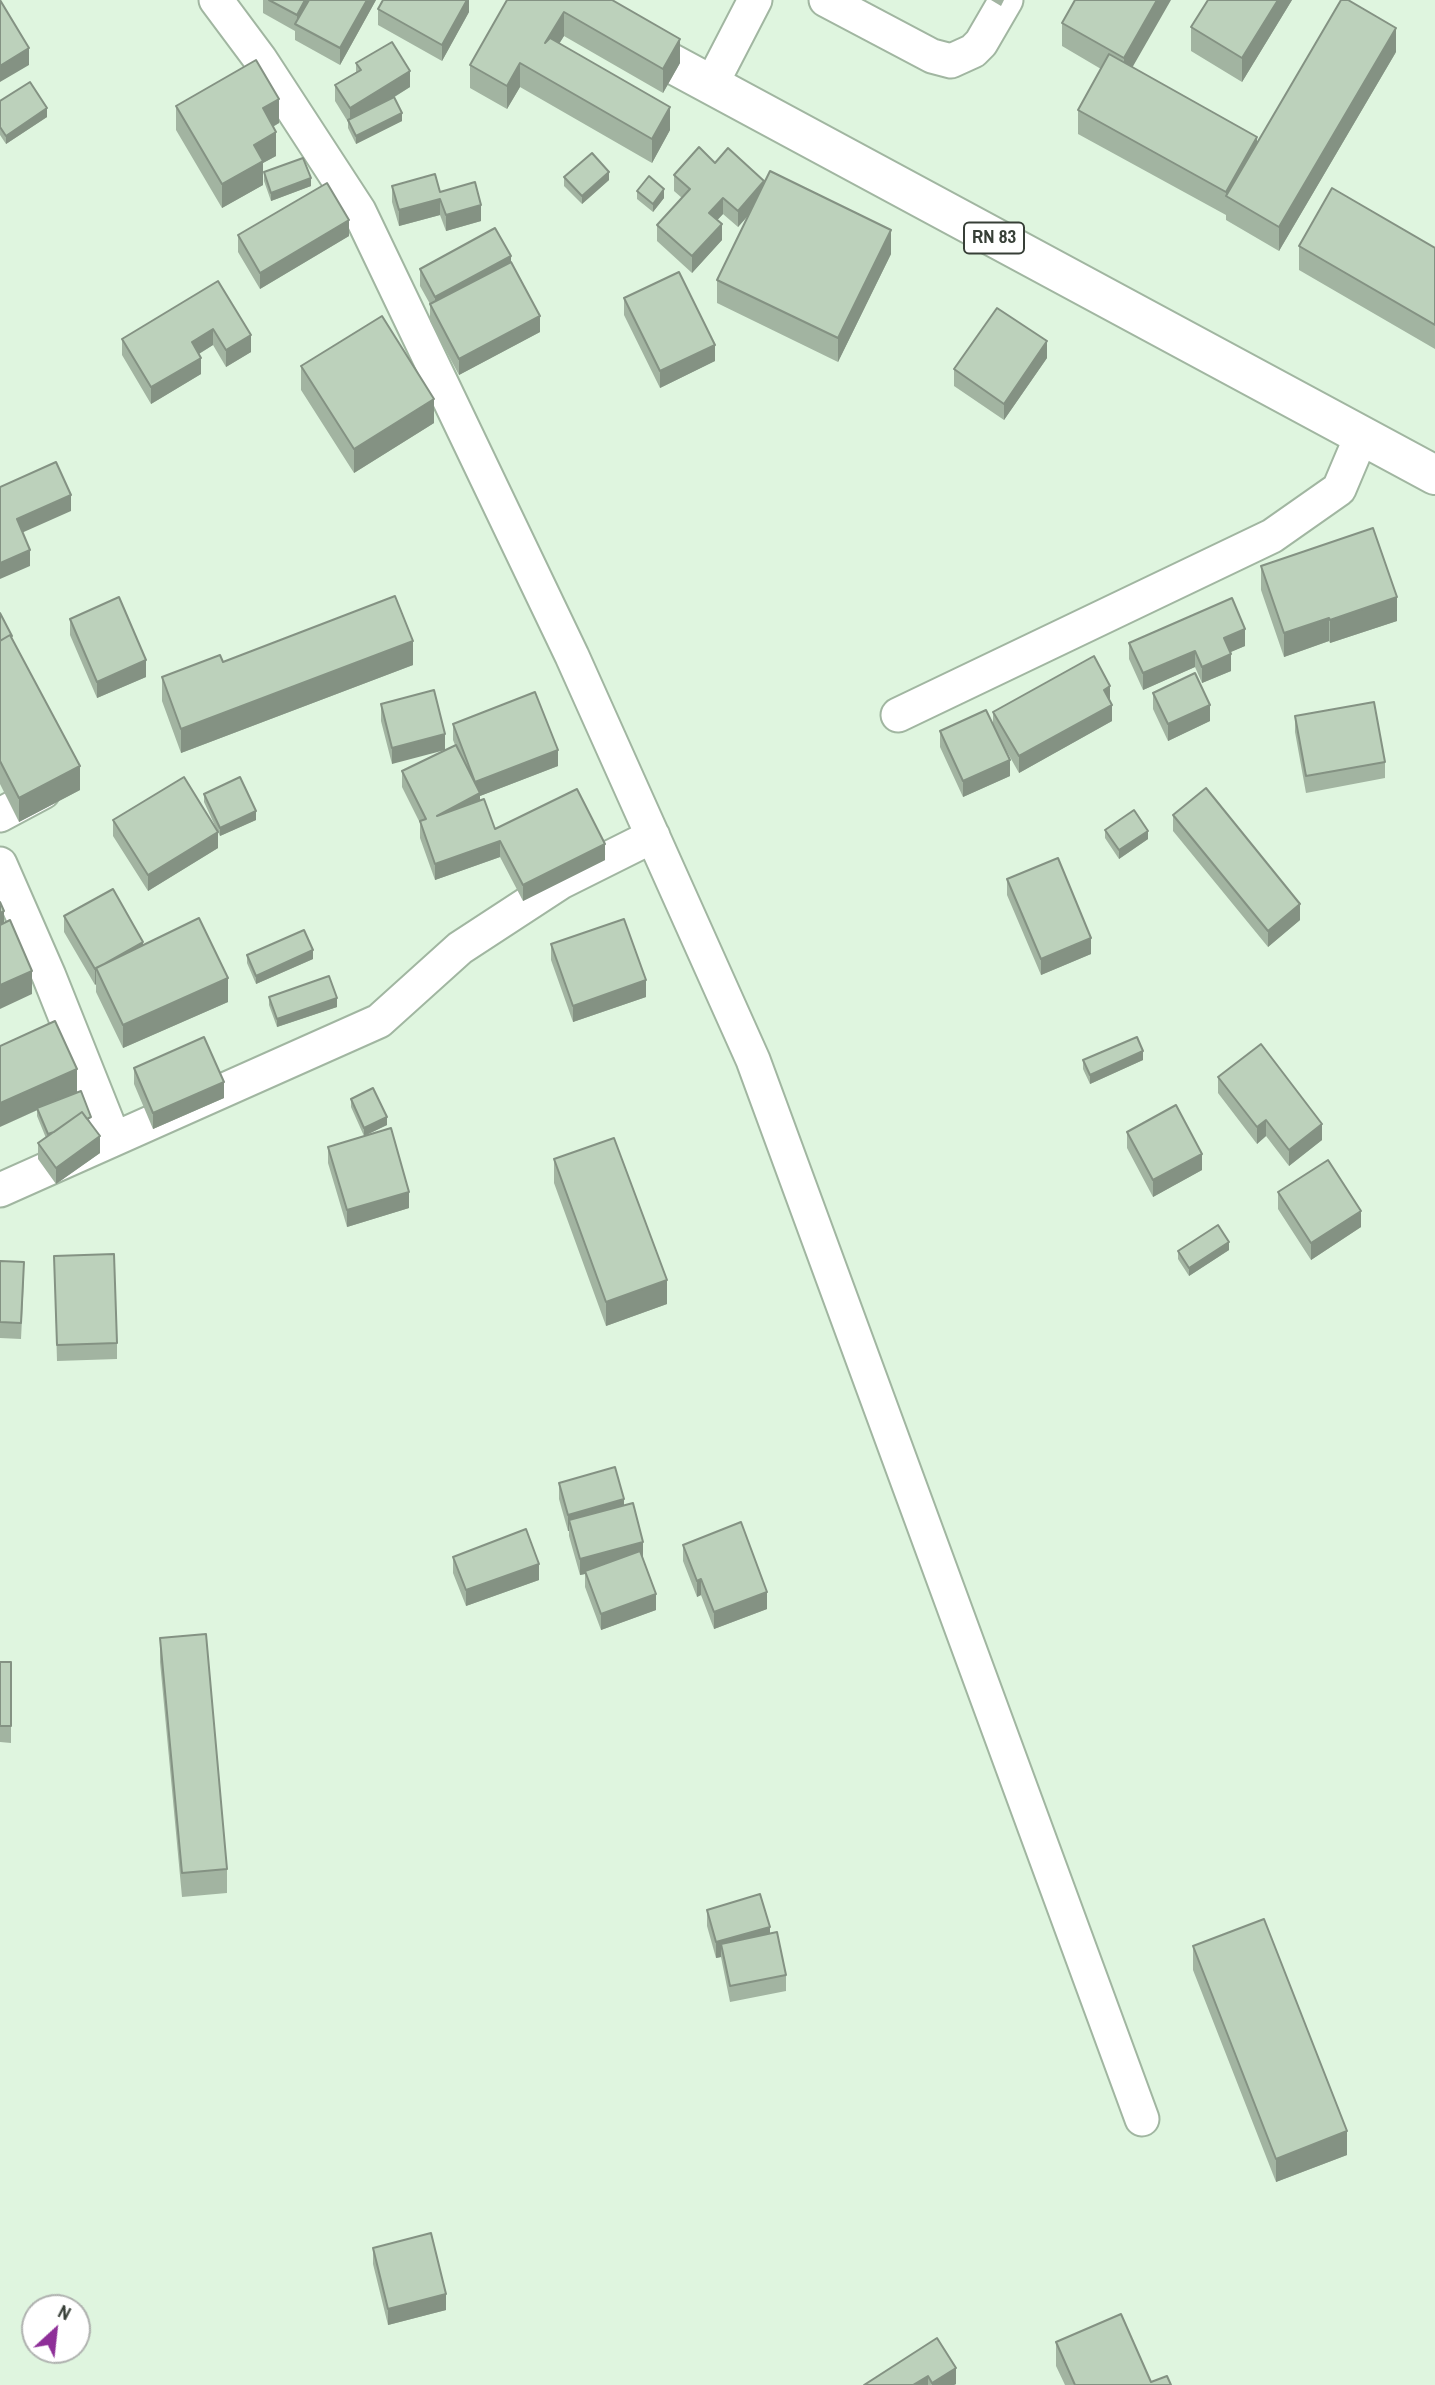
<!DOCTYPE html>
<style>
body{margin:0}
#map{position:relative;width:1435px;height:2385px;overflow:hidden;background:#dff5df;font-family:"Archivo Narrow",sans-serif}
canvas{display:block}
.north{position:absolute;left:21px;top:2294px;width:70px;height:70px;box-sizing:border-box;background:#fff;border:2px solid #afb2af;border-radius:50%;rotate:27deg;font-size:19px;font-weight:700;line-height:28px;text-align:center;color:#373f37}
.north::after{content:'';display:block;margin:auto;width:24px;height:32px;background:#8e2f98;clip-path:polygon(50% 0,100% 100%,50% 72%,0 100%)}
</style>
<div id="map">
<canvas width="1435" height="2385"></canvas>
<div class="north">N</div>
</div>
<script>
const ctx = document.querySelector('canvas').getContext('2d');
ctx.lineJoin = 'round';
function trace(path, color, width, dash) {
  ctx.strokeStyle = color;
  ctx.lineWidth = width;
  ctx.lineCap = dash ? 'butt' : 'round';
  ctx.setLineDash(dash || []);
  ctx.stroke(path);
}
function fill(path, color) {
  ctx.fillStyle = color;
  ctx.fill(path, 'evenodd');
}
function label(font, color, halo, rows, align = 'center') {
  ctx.font = font + ' "Archivo Narrow",sans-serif';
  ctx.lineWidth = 6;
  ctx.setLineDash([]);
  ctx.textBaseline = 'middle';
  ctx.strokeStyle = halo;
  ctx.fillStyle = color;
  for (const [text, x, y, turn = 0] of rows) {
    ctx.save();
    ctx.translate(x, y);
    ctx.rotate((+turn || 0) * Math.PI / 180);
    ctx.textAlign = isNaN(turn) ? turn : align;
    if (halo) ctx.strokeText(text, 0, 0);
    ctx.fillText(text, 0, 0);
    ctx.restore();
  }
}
const street = new Path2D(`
 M216 0 260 59 359 211 572 656 753 1060 1142 2119
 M826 0 932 56 951 61 973 51 981 43 1006 0
 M711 85 755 0
 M898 715 1272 536 1339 489 1361 437
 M0 815 43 792
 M0 864 49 976 114 1139
 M0 1190 379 1021 460 948 561 882 653 836`);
const primary = new Path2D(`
 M554 0 1435 475`);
trace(street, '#a1b6a1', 37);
trace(primary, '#a1b6a1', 42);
trace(street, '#fff', 33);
trace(primary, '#fff', 38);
fill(new Path2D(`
 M263 0H376L340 65 295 40V31L263 13Z
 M469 0V12L442 61 378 25V9Z
 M507 0H612L680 63 663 93 564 36 559 43 670 130 652 163 520 87 507 109 470 88V65Z
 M991 0H1004L1001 6Z
 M1075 0 1132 67 1257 144 1396 52 1279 251 1226 220V215L1078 134V110L1101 69 1062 46V23Z
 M1208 0H1292L1242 82 1191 51V27Z
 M356 63 410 87 393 98 402 121 356 144 348 128V122L335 101V85L356 72Z
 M0 101 47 117 6 144 0 135Z
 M176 106 279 123 273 127 276 156 263 163V185L222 208 176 130Z
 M715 163 764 181 891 254 838 362 717 303V280L749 215 738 227 723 214 717 220 722 240 692 273 657 241V225L682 198 674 191V175Z
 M264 172 311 186 271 201 264 181Z
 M564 177 609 180 582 204 564 186Z
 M392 186 440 192 481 221 446 231 440 215 399 226 392 202Z
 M637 191 664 198 653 212 637 199Z
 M238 235 349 236 260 289 238 252Z
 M1299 246 1435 248V349L1299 270Z
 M511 262 540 332 459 375 430 321V304L420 286V269Z
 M218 281 251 352 226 367 213 345 199 354 201 374 151 404 122 355V339Z
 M624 298 715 361 660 388 624 315Z
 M1047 358 1004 420 954 386V369Z
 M301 366 434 423 354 473 301 390Z
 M1261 566 1397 621 1330 643 1329 641 1284 657 1261 590Z
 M0 613 80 790 19 822 0 784Z
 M70 619 146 677 97 698 70 635Z
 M1129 643 1245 646 1230 652 1231 671 1202 683 1195 667 1143 690 1129 659Z
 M223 662 413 665 181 753 162 701V677Z
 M434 690 392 764 381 721V704Z
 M1153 693 1210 721 1168 741 1153 709Z
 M1110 702 1112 721 1019 773 1002 743 1010 776 963 797 940 747V731L993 725V712Z
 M1295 716 1385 762V778L1306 793 1295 732Z
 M453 724 558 766 480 796V800L495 829 605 860 523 901 500 857 435 880 420 838V823L402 787V771L455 745 453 740Z
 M204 794 256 820 220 836 218 832V848L148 891 113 836V820L217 830 204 802Z
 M1173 815 1300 920 1268 947 1173 831Z
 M1105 830 1148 839 1119 859 1105 838Z
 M1007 879 1091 954 1041 975 1007 895Z
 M64 916 143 945 228 1002 123 1048 96 992V984L95 985 64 932Z
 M551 944 646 997 573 1022 551 960Z
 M247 955 313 959 256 984 247 963Z
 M269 997 337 1007 277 1027 269 1005Z
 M1083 1060H1143L1090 1084 1083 1069Z
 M134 1068 224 1098 153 1129 134 1084Z
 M1218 1077 1322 1140 1289 1166 1266 1136 1257 1144 1218 1093Z
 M77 1092 91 1124 100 1153 56 1184 38 1159V1143L46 1138 37 1116V1110L0 1127Z
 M351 1099 387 1125 364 1136 351 1107Z
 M1127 1132 1202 1170 1153 1197 1127 1148Z
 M328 1147 409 1208 347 1227 328 1163Z
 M554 1159 667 1304 606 1326 554 1183Z
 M1278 1192 1361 1227 1311 1260 1278 1209Z
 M1229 1250 1189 1276 1178 1259V1251Z
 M54 1256 117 1343V1359L57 1361Z
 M0 1261 24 1278 21 1339 0 1338Z
 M559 1483 624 1505 643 1558 656 1610 601 1630 585 1587V1574L580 1575 569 1536V1531H568L559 1499Z
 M683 1545 767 1609 714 1629 701 1595 697 1597 683 1561Z
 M453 1557 539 1580 466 1606 453 1573Z
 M160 1638 227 1869V1893L182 1897 160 1662Z
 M0 1662H11V1743L0 1742Z
 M707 1910 770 1933 786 1975V1991L730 2002 721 1957 716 1958 707 1926Z
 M1193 1946 1347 2155 1276 2182 1193 1970Z
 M373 2248 446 2310 388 2325 373 2264Z
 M937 2338 956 2384 954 2385H864Z
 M1056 2342 1151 2382 1171 2385H1065L1056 2366Z`), '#a2b4a1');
fill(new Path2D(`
 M305 0H314L297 24V15Z
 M367 0H376L340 65V48Z
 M467 0H469V12L442 61V45Z
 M1157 0H1171L1124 82V58Z
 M1278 0H1292L1242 82V58Z
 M564 12V36L545 67V43Z
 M1396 28V52L1279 251V227Z
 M680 39V63L663 93V69Z
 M29 48V65L0 82V66Z
 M520 63V87L507 109V86Z
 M410 71V87L350 124V108Z
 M279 99V123L263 132V108Z
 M670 107V130L652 163V139Z
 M47 108V117L6 144V136Z
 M402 113V121L356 144V136Z
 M276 132V156L263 163V185L222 208V184L254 145Z
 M1257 137V160L1226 196V192Z
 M609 172V180L582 204V196Z
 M311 178V186L271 201V193Z
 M764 181V197L738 227V211Z
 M664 189V198L653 212V204Z
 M723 198V214L709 229V213Z
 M440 199V215L399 226V210Z
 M481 205V221L446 231V215Z
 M349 220V236L260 289V273Z
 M722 224V240L692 273V256Z
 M891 230V254L838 362V338Z
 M511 256V272L435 314V297Z
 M540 316V332L459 375V359Z
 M213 329V345L192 358V342Z
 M251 335V352L226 367V350Z
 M1047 341V358L1004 420V404Z
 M715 345V361L660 388V371Z
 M201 358V374L151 404V387Z
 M434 399V423L354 473V449Z
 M71 495V511L17 535V519Z
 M30 550V566L0 579V563Z
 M1397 597V621L1330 643V620Z
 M1329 618V641L1284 657V633Z
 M1245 629V646L1224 655V638Z
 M413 641V665L181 753V729Z
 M1195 651V667L1143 690V673Z
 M1231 654V671L1202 683V667Z
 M146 660V677L97 698V682Z
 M1110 686V702L1104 690Z
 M1112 705V721L1019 773V756Z
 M1210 705V721L1168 741V724Z
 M445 734V750L392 764V748Z
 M558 750V766L480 796V810L437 816 475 796V782Z
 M1010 760V776L963 797V781Z
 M80 766V790L19 822V798Z
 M256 811V820L220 836V828Z
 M1148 831V839L1119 859V850Z
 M218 832V848L148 891V875Z
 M500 841V857L435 880V864Z
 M605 844V860L523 901V885Z
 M1300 904V920L1268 947V931Z
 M4 911V927L0 929V913Z
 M1091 938V954L1041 975V959Z
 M143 942V958L96 968Z
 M313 950V959L256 984V976Z
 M96 968V984L95 985V969Z
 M32 971V994L0 1009V985Z
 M228 978V1002L123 1048V1025Z
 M646 980V997L573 1022V1006Z
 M337 998V1007L277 1027V1019Z
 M1143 1051V1060L1090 1084V1075Z
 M77 1069V1092L0 1127V1103Z
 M224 1082V1098L153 1129V1113Z
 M387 1117V1125L364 1136V1128Z
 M1266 1120V1136L1257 1144V1127Z
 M1322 1124V1140L1289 1166V1150Z
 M100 1136V1153L56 1184V1168Z
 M1202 1154V1170L1153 1197V1180Z
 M409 1192V1208L347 1227V1210Z
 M1361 1211V1227L1311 1260V1243Z
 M1229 1242V1250L1189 1276V1268Z
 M667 1280V1304L606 1326V1302Z
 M624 1499V1515L569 1520V1531H568V1515Z
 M643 1542V1558L586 1573 585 1571V1574L580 1575V1559Z
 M539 1564V1580L466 1606V1590Z
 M701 1579V1595L697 1597V1581Z
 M767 1592V1609L714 1629V1612Z
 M656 1594V1610L601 1630V1614Z
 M770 1927V1943L721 1944V1957L716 1958V1942Z
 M1347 2131V2155L1276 2182V2159Z
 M446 2294V2310L388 2325V2309Z
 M956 2368V2384L954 2385H932V2383Z
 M928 2376V2385H913Z`), '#849283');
const building = new Path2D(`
 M0 0 29 48 0 66Z
 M269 0H305L297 15Z
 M309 0H367L340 48 295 24Z
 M383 0H467L442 45 378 9Z
 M507 0H612L680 39 663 69 564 12 545 43 550 38 670 107 652 139 520 63 507 86 470 65Z
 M1075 0H1157L1124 58 1062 23Z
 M1208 0H1278L1242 58 1191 27Z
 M1341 0H1348L1396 28 1279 227 1226 196Z
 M392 42 410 71 350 108 335 85 361 70 356 63Z
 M1109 54 1257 137 1226 192 1078 110Z
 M256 60 279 99 263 108 276 132 254 145 263 161 222 184 176 106Z
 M30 82 47 108 6 136 0 127V101Z
 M394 97 402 113 356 136 348 120Z
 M699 147 715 163 728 148 764 181 738 211 723 198 709 213 722 224 692 256 657 225 690 189 674 175Z
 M592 153 609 172 582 196 564 177Z
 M303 158 311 178 271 193 264 172Z
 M770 171 891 230 838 338 717 280Z
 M435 174 440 192 475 182 481 205 446 215 440 199 399 210 392 186Z
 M649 176 664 189 653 204 637 191Z
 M327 183 349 220 260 273 238 235Z
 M1332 188 1435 248V325L1299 246Z
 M495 228 511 256 435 297 420 269Z
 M511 262 540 316 459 359 430 304Z
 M679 272 715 345 660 371 624 298Z
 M218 281 251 335 226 350 213 329 192 342 201 358 151 387 122 339Z
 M997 308 1047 341 1004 404 954 369Z
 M382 316 434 399 354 449 301 366Z
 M56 462 71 495 17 519 30 550 0 563V487Z
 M1373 528 1397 597 1330 620 1329 618 1284 633 1261 566Z
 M395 596 413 641 181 729 162 677 220 655 223 662Z
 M119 597 146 660 97 682 70 619Z
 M1232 598 1245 629 1224 638 1231 654 1202 667 1195 651 1143 673 1129 643Z
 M0 613 12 636H11L10 635 0 641Z
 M10 635 80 766 19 798 0 761V641Z
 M1094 656 1110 686 1104 690 1112 705 1019 756 993 712Z
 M1195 673 1210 705 1168 724 1153 693Z
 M434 690 445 734 392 748 381 704Z
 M535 692 558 750 475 782 453 724Z
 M1374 702 1385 762 1306 776 1295 716Z
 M986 710 1010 760 963 781 940 731Z
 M456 745 480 793 437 816 484 799 495 829 577 789 605 844 523 885 500 841 435 864 420 821 426 819 402 771Z
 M184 777 218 832 148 875 113 820Z
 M240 777 256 811 220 828 204 794Z
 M1206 788 1300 904 1268 931 1173 815Z
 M1134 810 1148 831 1119 850 1105 830Z
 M1058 858 1091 938 1041 959 1007 879Z
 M113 889 143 942 95 969 64 916Z
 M0 902 4 911 0 913Z
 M199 918 228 978 123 1025 96 968Z
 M624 919 646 980 573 1006 551 944Z
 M10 920 32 971 0 985V925Z
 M304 930 313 950 256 976 247 955Z
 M329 976 337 998 277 1019 269 997Z
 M55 1021 77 1069 0 1103V1046Z
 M204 1037 224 1082 153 1113 134 1068Z
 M1137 1037 1143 1051 1090 1075 1083 1060Z
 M1261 1044 1322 1124 1289 1150 1266 1120 1257 1127 1218 1077Z
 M373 1088 387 1117 364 1128 351 1099Z
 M81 1091 91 1117 87 1119 82 1112 54 1132 48 1134 37 1108Z
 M1176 1105 1202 1154 1153 1180 1127 1132Z
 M82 1112 100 1136 56 1168 38 1143Z
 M391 1128 409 1192 347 1210 328 1147Z
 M614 1138 667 1280 606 1302 554 1159Z
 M1328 1160 1361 1211 1311 1243 1278 1192Z
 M1218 1225 1229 1242 1189 1268 1178 1251Z
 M114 1254 117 1343 57 1345 54 1256Z
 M0 1261 24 1262 21 1323 0 1322Z
 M615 1467 624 1499 568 1515 559 1483Z
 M633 1503 643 1542 580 1559 569 1520Z
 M741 1522 767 1592 714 1612 701 1579 697 1581 683 1545Z
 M526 1529 539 1564 466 1590 453 1557Z
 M640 1551 656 1594 601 1614 585 1571Z
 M206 1634 227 1869 182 1873 160 1638Z
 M0 1662H11V1726H0Z
 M760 1894 770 1927 716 1942 707 1910Z
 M1264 1919 1347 2131 1276 2159 1193 1946Z
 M777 1932 786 1975 730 1986 721 1944Z
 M431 2233 446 2294 388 2309 373 2248Z
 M1121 2314 1151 2382 1167 2376 1171 2385H1075L1056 2342Z
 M937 2338 956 2368 932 2383 928 2376 913 2385H864Z`);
fill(building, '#bcd1bb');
trace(building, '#849283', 2);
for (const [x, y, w] of [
 [994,238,60]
]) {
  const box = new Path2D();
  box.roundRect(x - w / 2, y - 15.5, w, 31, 5);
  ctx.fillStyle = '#fff';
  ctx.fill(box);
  trace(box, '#373f37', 2);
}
label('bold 19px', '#373f37', null, [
 ["RN 83",994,238]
]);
</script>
